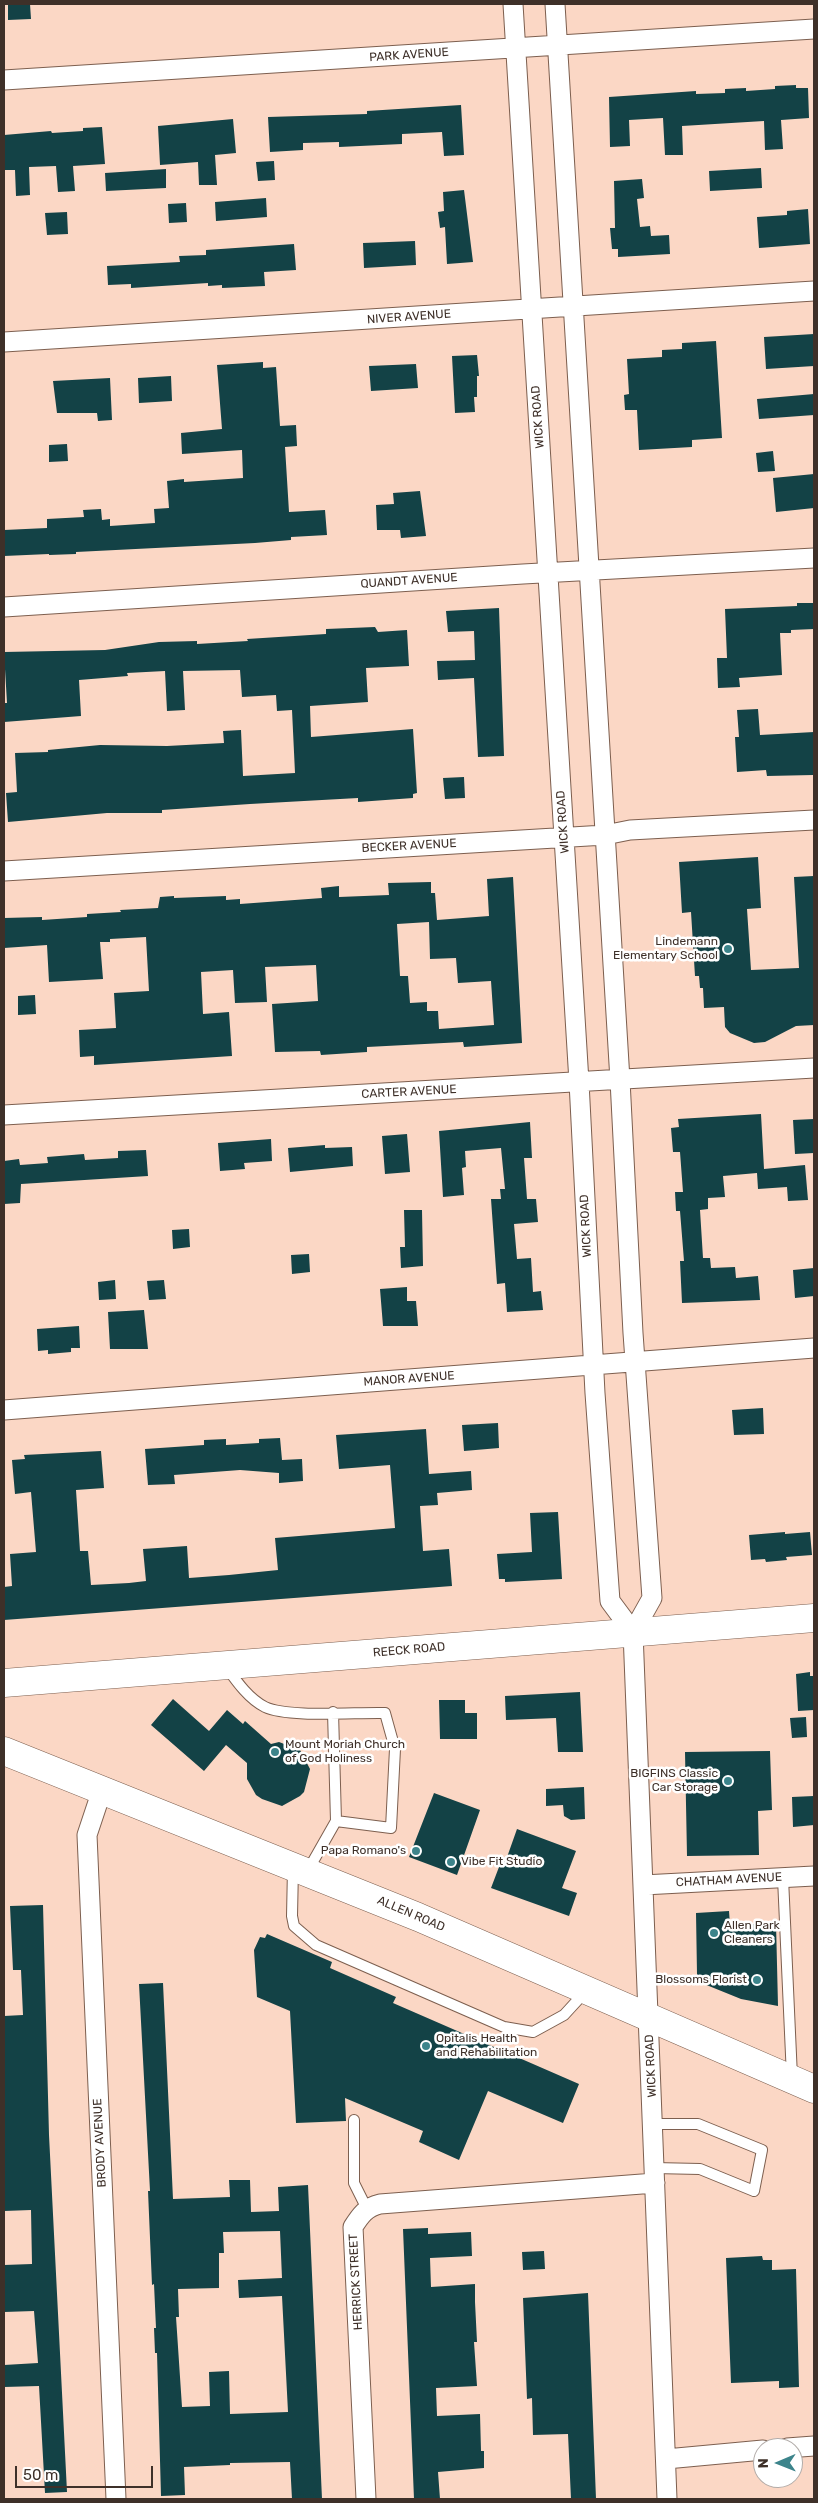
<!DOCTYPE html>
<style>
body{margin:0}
#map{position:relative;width:818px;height:2503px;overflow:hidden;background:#fbd7c5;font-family:Rubik,sans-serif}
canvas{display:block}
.frame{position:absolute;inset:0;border:5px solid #3e3029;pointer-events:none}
.north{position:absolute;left:753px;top:2438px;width:50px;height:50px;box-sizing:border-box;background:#fff;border:1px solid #b2aca9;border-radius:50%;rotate:269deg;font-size:14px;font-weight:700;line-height:20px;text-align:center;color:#3e3029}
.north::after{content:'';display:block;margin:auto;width:18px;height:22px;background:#3c848b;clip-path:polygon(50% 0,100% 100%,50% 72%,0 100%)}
.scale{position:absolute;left:15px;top:2466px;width:138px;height:22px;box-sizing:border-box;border:2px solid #3e3029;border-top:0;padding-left:6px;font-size:15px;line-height:18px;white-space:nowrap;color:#3e3029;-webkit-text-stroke:4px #fff;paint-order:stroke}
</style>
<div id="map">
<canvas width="818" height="2503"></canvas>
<div class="frame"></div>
<div class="north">N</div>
<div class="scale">50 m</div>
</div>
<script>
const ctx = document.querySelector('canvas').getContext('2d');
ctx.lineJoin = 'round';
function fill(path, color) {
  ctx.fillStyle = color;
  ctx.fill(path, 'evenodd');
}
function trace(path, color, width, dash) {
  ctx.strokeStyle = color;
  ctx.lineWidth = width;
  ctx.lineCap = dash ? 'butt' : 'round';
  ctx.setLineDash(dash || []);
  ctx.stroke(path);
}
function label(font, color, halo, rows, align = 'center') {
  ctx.font = font + ' Rubik,sans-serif';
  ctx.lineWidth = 5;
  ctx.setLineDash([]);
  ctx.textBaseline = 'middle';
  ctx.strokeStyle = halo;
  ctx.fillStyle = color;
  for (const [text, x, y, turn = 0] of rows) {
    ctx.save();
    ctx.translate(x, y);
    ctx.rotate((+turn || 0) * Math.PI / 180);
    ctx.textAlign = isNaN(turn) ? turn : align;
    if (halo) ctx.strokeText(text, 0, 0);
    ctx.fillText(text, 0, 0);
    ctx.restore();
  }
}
fill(new Path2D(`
 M8 4H30L31 19 8 20Z
 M796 85V88H808L809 118 781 120 783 149 765 150 764 121 682 126 683 155H665L663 118 629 120 630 146 610 147 609 97 696 91V94L725 93V89L746 88V91L775 89V86Z
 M461 105 464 155 444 156 442 132 402 134V144L339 147V142L303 143V150L270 152 268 117 367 114V111Z
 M233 119 236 153 215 155 217 185H199L198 162 160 165 158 126Z
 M102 127 105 164 73 166 75 191 58 192 56 166 29 167 30 195 16 196 15 170H4V135L51 131 52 133 83 131V128Z
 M274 161 275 180 258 181 256 162Z
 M761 168 762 188 710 191 709 171Z
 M166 169V188L106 191 105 173Z
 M642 179 644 198 637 199 640 227 650 226 651 236 669 235 670 254 618 257V249H612L610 228H615L614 181Z
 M464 190 473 262 447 264 445 227 440 228 438 212 444 211 443 192Z
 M266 198 267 217 216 221 215 202Z
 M186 203 187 222 169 223 168 204Z
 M808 209 810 244 759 248 757 217 787 215V211Z
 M67 212 68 234 47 235 45 213Z
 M415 241 416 265 364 268 363 243Z
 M294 244 296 270 264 272 265 286 222 288V285L208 286V283L131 288V284L108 285 107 266 180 262 179 256 206 255V250Z
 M814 334V366L766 369 764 337Z
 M716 341 722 438 692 440V447L639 450 637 410H625L624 395 629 394 627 359 662 357V350L682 349V343Z
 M477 355 479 376H477V397H474L475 412 455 413 452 356Z
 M263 362V368L276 367 280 426 296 425 297 446 285 447 289 512 325 510 327 535 291 537V540L255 543 76 552V554L49 555V554L4 556V530L47 528V519L84 517 83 510 101 509 102 520 110 519V526L155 523 154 509 169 508 167 481 184 479V482L243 478 242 450 182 454 181 433 222 429 217 365Z
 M416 364 418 388 371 391 369 366Z
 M171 376 172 401 139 403 138 378Z
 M110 378 112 420 98 421 97 413H57L53 381Z
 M814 394V415L759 419 757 399Z
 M67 444 68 461 49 462V445Z
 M773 451 775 471 758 472 756 453Z
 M814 474V508L776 512 773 478Z
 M420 491 426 536 401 538 400 530H377L376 505 394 504 393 493Z
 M797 603H814V629L791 630V633H780L782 675 739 678 740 687 718 688 717 658H727L725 609 797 606Z
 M499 608 504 756 478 757 474 678 438 680 437 661 475 660 474 631 448 632 446 611Z
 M375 627 378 632 407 630 409 666 366 668 368 702 310 706 311 737 413 729 417 793 413 794V798L358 802V798L250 804 162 810V813H107L8 822 6 793 17 792 15 753 48 752V750L100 745 167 746 224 743 223 731 241 730 243 776 295 773 292 710 277 711 276 695 242 697 240 670 183 671 185 710 167 711 165 671 127 673 128 676 79 680 81 716 4 722V703H7L4 652 105 650 159 642 197 641V644L248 641 247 639 326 634V629Z
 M758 709 760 735 814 732 813 775 767 776 766 770 737 772 735 737H739L737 710Z
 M464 777 465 798 445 799 443 778Z
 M758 857 761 908 747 909 751 970 799 968 794 877 814 876V1025L796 1026 765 1042 754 1043 730 1033 725 1027 724 1007 704 1008 703 988H700L699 976H695L691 912 682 913 679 862Z
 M513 877 522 1043 464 1047 463 1042 367 1047V1052L321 1055 320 1051 275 1052 272 1004 318 1001 316 965 265 967 267 1002 235 1003 233 970 201 972 203 1014 229 1012 232 1056 94 1065V1056L80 1057 79 1030 116 1028 114 993 149 991 146 937 110 939V942H100L103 979 49 982 47 945 4 948V918L42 917V920L87 917V914L121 912 120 910 158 908 160 897 174 896V898L226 896V900L240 899V904L322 898 321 888 339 886V897L389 895 388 883 431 882V893H435L437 920 489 916 487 879ZM429 922 430 959 456 958 458 983 491 981 494 1025 439 1029 438 1011H427V1002L410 1003 408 976H400L397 924Z
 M35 995 36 1014 18 1015V996Z
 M761 1114 764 1169 805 1165 808 1200 788 1201 787 1187 758 1189 757 1173 723 1176 725 1197 708 1198V1209L700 1210 703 1258H710L711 1268 735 1267 736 1278 758 1276 760 1300 682 1303 680 1261H684L680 1211H676L675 1192H683L680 1152H673L671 1128 679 1127 678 1119Z
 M814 1119V1153L795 1154 793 1120Z
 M530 1122 532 1158H524L527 1199H536L538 1222 514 1224 517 1259 531 1258 533 1292 541 1291 543 1310 507 1312 505 1283 497 1284 491 1199H501L500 1189H505L501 1148 465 1151 466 1167 462 1168 464 1195 443 1197 439 1131Z
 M407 1134 410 1172 385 1174 382 1136Z
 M271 1139 272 1161 244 1163 245 1169 220 1171 218 1143Z
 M325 1145V1148L352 1147 353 1166 290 1172 288 1148Z
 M146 1150 148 1176 21 1184 20 1203 4 1204V1161L19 1159 20 1165 48 1163 47 1157 84 1154 85 1160 118 1158V1151Z
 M404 1210H422L423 1266 401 1268 400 1247H405Z
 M189 1229 190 1247 173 1249 172 1230Z
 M309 1254 310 1272 292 1274 291 1255Z
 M814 1268V1296L795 1298 793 1270Z
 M115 1280 116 1299 99 1300 98 1282Z
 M164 1280 166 1299 149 1300 147 1281Z
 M407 1287V1301H416L418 1326H383L380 1289Z
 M144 1310 148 1349H110L108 1312Z
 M79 1326 80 1348H71V1352L48 1354V1350L38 1351 37 1329Z
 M763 1408 764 1434 734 1435 732 1410Z
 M498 1423 499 1448 464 1451 462 1425Z
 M426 1429 429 1474 471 1471 472 1490 437 1493 438 1505 420 1506 423 1551 449 1549 452 1586 4 1620V1587L12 1586 10 1554 36 1552 31 1492 15 1494 12 1460 25 1459 24 1455 101 1451 104 1488 76 1490 80 1551H88L91 1585 129 1583 146 1581 143 1549 187 1546 189 1578 229 1575 278 1570 275 1538 395 1528 390 1465 339 1469 336 1435Z
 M280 1438 282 1460 302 1459 303 1481 279 1483V1473L240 1470 174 1475 175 1484 148 1485 145 1449 204 1445V1440L226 1439V1445L259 1443V1439Z
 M558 1512 562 1579 505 1582V1579H499L497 1554 532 1552 530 1513Z
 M785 1532V1534L810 1532 812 1555 786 1557 787 1560 766 1562 765 1559 751 1560 749 1535Z
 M810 1672V1676H814V1710L798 1711 796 1674Z
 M580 1692 583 1752H558L556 1718 506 1720 505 1696Z
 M173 1699 209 1731 227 1710 243 1724 245 1721 271 1744 279 1742 300 1750 310 1769 304 1792 300 1796 282 1806 262 1799 256 1795 247 1779V1763L226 1745 204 1771 151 1725Z
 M439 1700H465V1713H477V1739H440Z
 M806 1717 807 1737 792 1738 790 1718Z
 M770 1751 772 1810 758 1811 759 1855 687 1856 685 1752Z
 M584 1787 585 1819 571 1820 564 1816 563 1805 546 1806V1789Z
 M434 1793 480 1810 457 1875 409 1857Z
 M814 1796V1825L793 1827 792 1797Z
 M517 1829 576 1851 562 1888 577 1893 569 1916 491 1888 499 1867 506 1860Z
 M43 1905 49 2135 67 2492 45 2493 39 2386 4 2387V2365L38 2363 34 2311 4 2312V2265L32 2264 31 2210 4 2211V2016L23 2015 21 1970H13L10 1906Z
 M729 1911 730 1925 776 1923 778 2006 741 1999 704 1984 697 1974 696 1913Z
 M267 1934 332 1962 330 1968 396 1997 393 2003 579 2084 563 2123 488 2091 459 2160 419 2142 423 2131 345 2098 346 2121 296 2123 290 2011 257 1997 254 1950 260 1937 265 1938Z
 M163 1983 173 2199 230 2197 229 2180H250L251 2212 279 2211 278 2187 308 2185 322 2499H292L290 2462 230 2463V2465L184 2467 185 2495 161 2496 157 2353H155L154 2328H156L154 2284 152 2285 148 2191H150L139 1984ZM280 2231 282 2278 238 2280 239 2298 282 2296 288 2412 230 2414 229 2371 209 2372 210 2406 182 2407 176 2317H179L178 2289 219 2288V2253H224L223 2232Z
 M428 2228V2234L471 2232 472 2256 430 2258 431 2287 475 2284V2302L477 2342H474L477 2386 436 2388 437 2416 480 2414 481 2451H484V2468L438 2472 440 2499H414L403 2229Z
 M544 2251 545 2269 523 2270 522 2252Z
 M762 2256 763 2260H772V2270L796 2269 799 2387 779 2388V2381L731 2383 726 2258Z
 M588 2293 596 2499H571L568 2434 533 2435 532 2398 527 2399 523 2298Z`), '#134246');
const lane = new Path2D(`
 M227 1668C237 1682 249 1699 265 1707 288 1718 357 1712 385 1713L395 1749 391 1828 336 1821 307 1872
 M333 1712 336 1821
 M293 1868 292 1916 294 1926 316 1945 504 2027 533 2032 564 2015 586 1991
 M783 1878 792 2077
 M354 2120V2183L367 2209
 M653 2124H698L762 2150 754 2191 700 2169 654 2168`);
const street = new Path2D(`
 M513 4 579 1082 595 1393 610 1601 633 1632
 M555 4 620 1080 633 1333 652 1598 633 1632 667 2499
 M4 80 814 29
 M4 342 814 291
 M4 607 523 574 814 558
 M4 871 605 835 630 830 814 820
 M4 1115 814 1068
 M4 1410 814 1348
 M102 1790 87 1835 116 2499
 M643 1885 814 1876
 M787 2448 814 2446
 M666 2459 763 2450
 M366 2499 353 2227C360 2216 366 2207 380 2204L655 2183`);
const secondary = new Path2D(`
 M4 1683 814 1618
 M4 1751 418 1917 814 2089`);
trace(lane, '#7d5f4f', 12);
trace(street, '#7d5f4f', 21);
trace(secondary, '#7d5f4f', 29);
trace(lane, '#fff', 10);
trace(street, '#fff', 19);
trace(secondary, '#fff', 28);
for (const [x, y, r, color] of [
 [728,949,5,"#3c848b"],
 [275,1752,5,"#3c848b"],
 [728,1781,5,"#3c848b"],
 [416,1851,5,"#3c848b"],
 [451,1862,5,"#3c848b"],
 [714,1933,5,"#3c848b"],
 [757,1980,5,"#3c848b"],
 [426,2046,5,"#3c848b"]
]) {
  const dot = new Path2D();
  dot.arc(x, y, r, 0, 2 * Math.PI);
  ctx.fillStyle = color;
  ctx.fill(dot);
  trace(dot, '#fff', 2);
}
label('12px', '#3e3029', '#fff', [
 ["PARK AVENUE",409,55,-4],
 ["NIVER AVENUE",409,317,-4],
 ["WICK ROAD",538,417,-94],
 ["QUANDT AVENUE",409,581,-4],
 ["WICK ROAD",563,822,-94],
 ["BECKER AVENUE",409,846,-3],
 ["CARTER AVENUE",409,1092,-3],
 ["WICK ROAD",586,1226,-93],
 ["MANOR AVENUE",409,1379,-4],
 ["REECK ROAD",409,1650,-5],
 ["CHATHAM AVENUE",729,1880,-3],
 ["ALLEN ROAD",411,1914,23],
 ["WICK ROAD",651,2066,-93],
 ["BRODY AVENUE",100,2143,-93],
 ["HERRICK STREET",356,2282,-93]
]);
label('12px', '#3e3029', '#fff', [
 ["Lindemann",718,942],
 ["Elementary School",718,956],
 ["Mount Moriah Church",285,1745,"left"],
 ["of God Holiness",285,1759,"left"],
 ["BIGFINS Classic",718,1774],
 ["Car Storage",718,1788],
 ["Papa Romano's",406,1851],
 ["Vibe Fit Studio",461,1862,"left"],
 ["Allen Park",724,1926,"left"],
 ["Cleaners",724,1940,"left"],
 ["Blossoms Florist",747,1980],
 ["Opitalis Health",436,2039,"left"],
 ["and Rehabilitation",436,2053,"left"]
], 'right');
</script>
